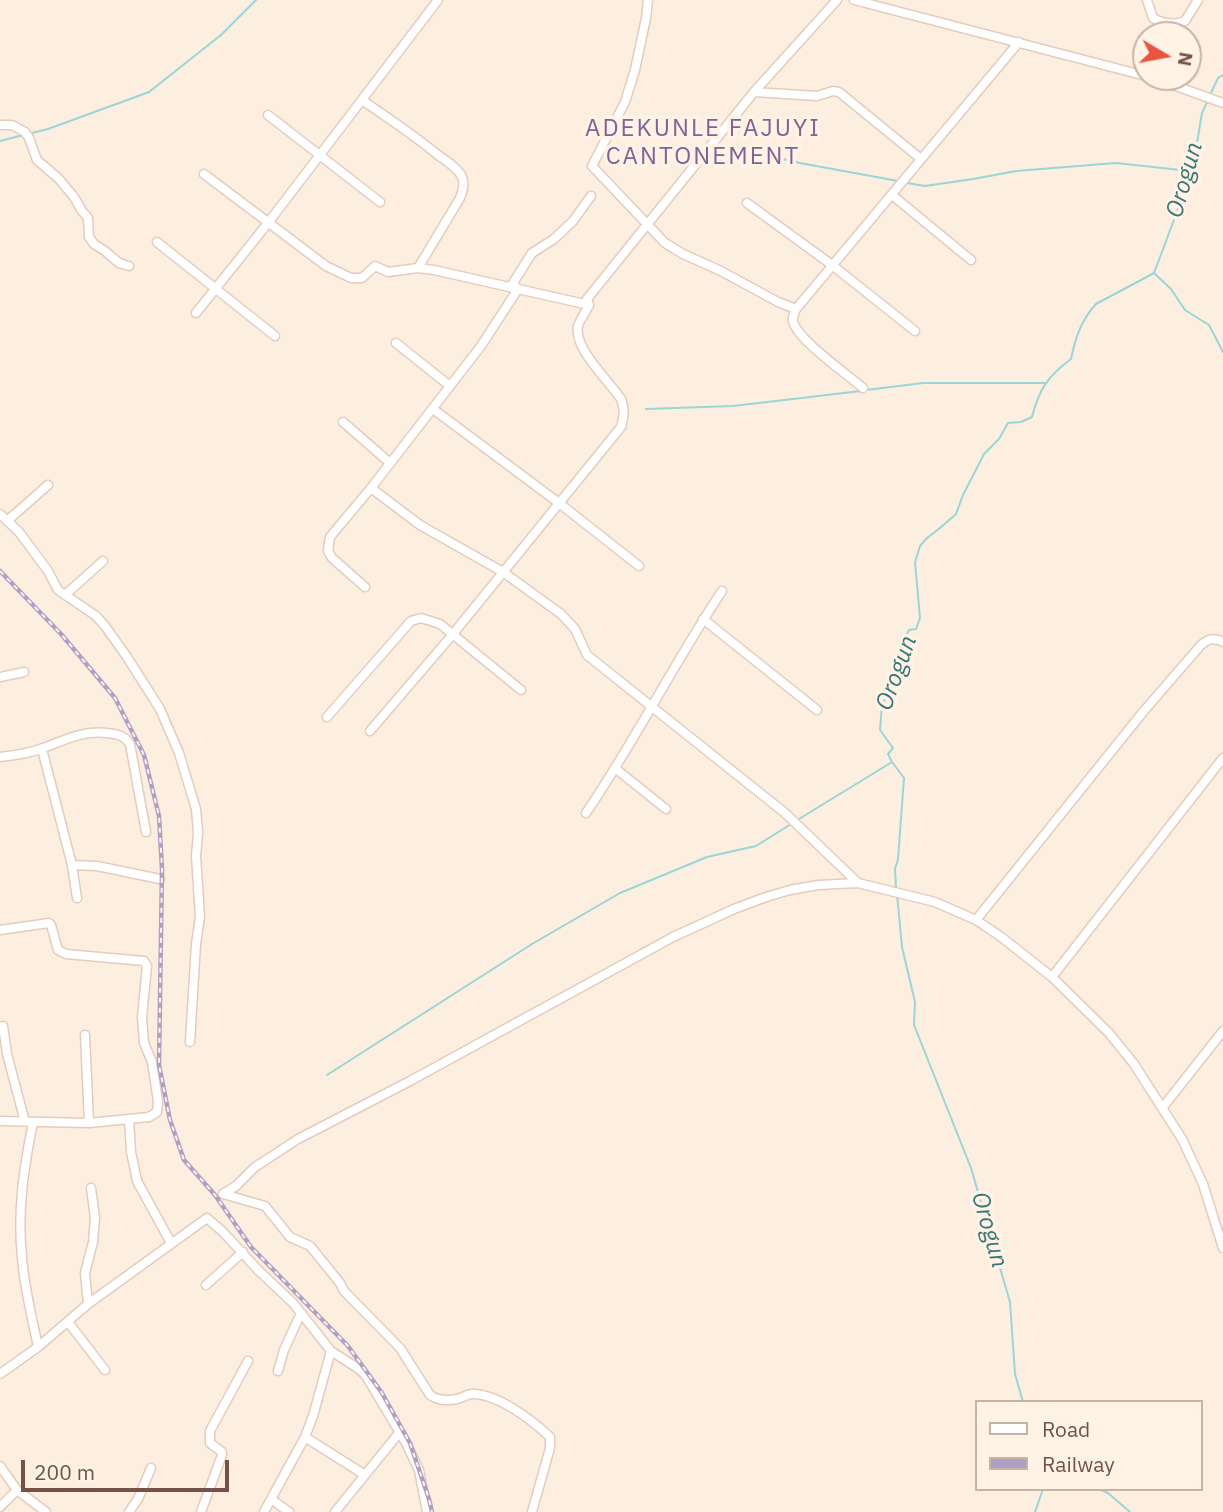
<!DOCTYPE html>
<style>
body{margin:0}
#map{position:relative;width:1223px;height:1512px;overflow:hidden;background:#fdefe0;font-family:"IBM Plex Sans",sans-serif}
canvas{display:block}
.legend{position:absolute;left:975px;top:1400px;width:228px;height:91px;box-sizing:border-box;background:#fff3e6;border:2px solid #c7b3a6;margin:0;padding:9px 12px;list-style:none;font-size:21px;color:#745247}
.legend li{display:flex;align-items:center;gap:14px;height:35px}
.legend b{width:35px;border:2px solid #c7b3a6}
.north{position:absolute;left:1132px;top:21px;width:70px;height:70px;box-sizing:border-box;background:#fff3e6;border:2px solid #c7b3a6;border-radius:50%;rotate:100deg;font-size:19px;font-weight:700;line-height:28px;text-align:center;color:#745247}
.north::after{content:'';display:block;margin:auto;width:24px;height:32px;background:#eb5540;clip-path:polygon(50% 0,100% 100%,50% 72%,0 100%)}
.scale{position:absolute;left:21px;top:1460px;width:208px;height:32px;box-sizing:border-box;border:4px solid #745247;border-top:0;padding-left:9px;font-size:21px;line-height:24px;white-space:nowrap;color:#745247;-webkit-text-stroke:5px #fff3e6;paint-order:stroke}
</style>
<div id="map">
<canvas width="1223" height="1512"></canvas>
<ul class="legend">
<li><b style="height:9px;background:#fff"></b>Road</li>
<li><b style="height:9px;background:#b09fc5"></b>Railway</li>
</ul>
<div class="north">N</div>
<div class="scale">200 m</div>
</div>
<script>
const ctx = document.querySelector('canvas').getContext('2d');
ctx.lineJoin = 'round';
function trace(path, color, width, dash) {
  ctx.strokeStyle = color;
  ctx.lineWidth = width;
  ctx.lineCap = dash ? 'butt' : 'round';
  ctx.setLineDash(dash || []);
  ctx.stroke(path);
}
function label(font, color, halo, rows, align = 'center') {
  ctx.font = font + ' "IBM Plex Sans",sans-serif';
  ctx.lineWidth = 7;
  ctx.setLineDash([]);
  ctx.textBaseline = 'middle';
  ctx.strokeStyle = halo;
  ctx.fillStyle = color;
  for (const [text, x, y, turn = 0] of rows) {
    ctx.save();
    ctx.translate(x, y);
    ctx.rotate((+turn || 0) * Math.PI / 180);
    ctx.textAlign = isNaN(turn) ? turn : align;
    if (halo) ctx.strokeText(text, 0, 0);
    ctx.fillText(text, 0, 0);
    ctx.restore();
  }
}
trace(new Path2D(`
 M1210 95 1218 78 1223 75
 M28 134 48 129 149 92 221 35 256 0
 M0 141 23 135
 M728 146 800 163 898 181
 M907 183 925 186 973 179 1016 171 1116 163 1190 171
 M1154 273 1171 289 1185 310 1209 325 1223 352
 M866 390 923 383H1045
 M646 409 733 406 861 391
 M799 819 892 762
 M896 889 895 869 898 859 904 778 892 762 888 754 893 748 880 730 882 704 899 677 904 640 909 630 916 629 920 618 915 562 920 546 927 538 940 528 956 514 963 495 984 454 999 439 1008 423 1021 422 1032 417C1039 389 1048 376 1071 359 1075 339 1081 320 1096 304L1154 273 1192 172 1202 113 1208 100
 M897 894 902 947 915 1002 914 1025 971 1168 1010 1302 1015 1374 1023 1402
 M327 1075 532 944 620 893 707 857 756 846 791 824
 M1099 1489 1108 1493 1130 1512
 M1035 1512 1043 1489`), '#9ad5d8', 2);
const minor = new Path2D(`
 M648 0 646 18 635 70 625 102 592 166 665 243 683 254 721 271 778 302 796 309C794 314 791 319 794 324 801 342 847 374 863 388
 M854 0 1146 76
 M1147 0 1153 18C1163 24 1175 25 1185 21L1198 0
 M1151 77 1223 103
 M754 92 817 96 833 91 839 92 921 159
 M362 100C388 118 414 135 438 155 446 161 458 168 462 177 465 184 463 191 460 198L418 268
 M268 115 380 202
 M0 125H12L25 132 29 138 37 160 59 179 74 197 82 211 88 218 89 237 94 244 105 251 119 263 129 266
 M204 174 326 266 351 278H362L375 266 388 272 418 268 434 270 589 305
 M892 195 971 260
 M747 203 832 265 915 331
 M157 242 275 336
 M796 309 1019 42
 M196 313 268 223 438 0
 M396 343 450 386
 M433 409 559 503 639 566
 M343 422 390 463
 M371 488 420 525 503 572 561 614 575 629 587 655 785 813 858 883
 M0 514 19 532 48 571 58 590 96 616 105 626 127 657 160 709 179 753 196 809 198 833 196 856 200 917 196 944 190 1042
 M7 521 48 485
 M365 587 332 558 328 551 330 537 371 488 481 346 518 289 513 283 532 253 554 239 573 221 591 196
 M65 595 103 561
 M703 619 817 710
 M0 677 24 672
 M327 717 411 621 421 618 440 624 521 690
 M370 731 453 634 621 427C624 417 625 409 621 399 609 381 573 348 578 326 580 319 586 312 589 305L587 299 754 92 837 0
 M42 749 72 865 77 898
 M0 757C14 755 30 754 43 748 65 740 83 730 107 733 117 734 124 735 130 744L146 832
 M616 769 666 809
 M586 813C635 741 674 663 722 591
 M72 865 97 866 160 879
 M976 920 1143 712 1201 645C1208 639 1214 637 1223 642
 M0 930 49 923 51 925 58 950 66 954 144 961 147 966 142 1017 144 1043 152 1062 156 1088 158 1102 157 1112 149 1117 89 1123 0 1121
 M1052 977 1223 758
 M3 1026 7 1054 25 1122
 M85 1035 89 1123
 M1163 1107 1223 1031
 M129 1119 131 1152 137 1181 171 1243
 M33 1122C24 1167 17 1211 22 1257 24 1287 32 1317 38 1347
 M223 1194 236 1186 255 1167 298 1139 410 1081 673 937 734 909 766 897 790 890 818 885 858 883 935 902 976 920 1000 936 1052 977 1109 1033 1134 1064 1182 1139 1203 1184 1223 1248
 M223 1194 265 1206 290 1237 310 1246 340 1283 344 1291 400 1348 430 1395C437 1400 447 1401 457 1399 462 1398 467 1394 473 1394 498 1394 532 1420 550 1437V1448L532 1512
 M206 1285 243 1252
 M88 1304 85 1273 93 1242 95 1218 91 1188
 M68 1322 105 1370
 M278 1371 284 1350 301 1313
 M0 1374 38 1347 88 1304 207 1218 223 1232 258 1270 293 1303 331 1351 359 1369 366 1376 406 1443 419 1470 427 1512
 M305 1437 365 1475
 M0 1466 17 1490 46 1512
 M271 1499 289 1512
 M0 1507 17 1490
 M129 1512 138 1499 151 1468
 M201 1512 222 1455V1452L210 1443V1431L248 1361
 M264 1512 305 1437 313 1416 331 1351
 M335 1512 399 1433`);
trace(minor, '#e3ccbe', 11);
trace(minor, '#fff', 8);
const rail = new Path2D(`
 M0 571 61 634 115 698 144 755 159 816 162 869 159 1065 170 1120 184 1160 215 1195 251 1247 348 1346 382 1393 410 1443 429 1499 432 1512`);
trace(rail, '#b09fc5', 4.5);
trace(rail, '#fff3e6', 2, [5]);
ctx.letterSpacing = '2px';
label('24px', '#806298', '#fff3e6', [
 ["ADEKUNLE FAJUYI",703,129],
 ["CANTONEMENT",703,157]
]);
ctx.letterSpacing = '0px';
label('italic 24px', '#3a767a', '#fff3e6', [
 ["Orogun",1185,180,-74],
 ["Orogun",897,673,-70],
 ["Orogun",989,1230,74]
]);
</script>
